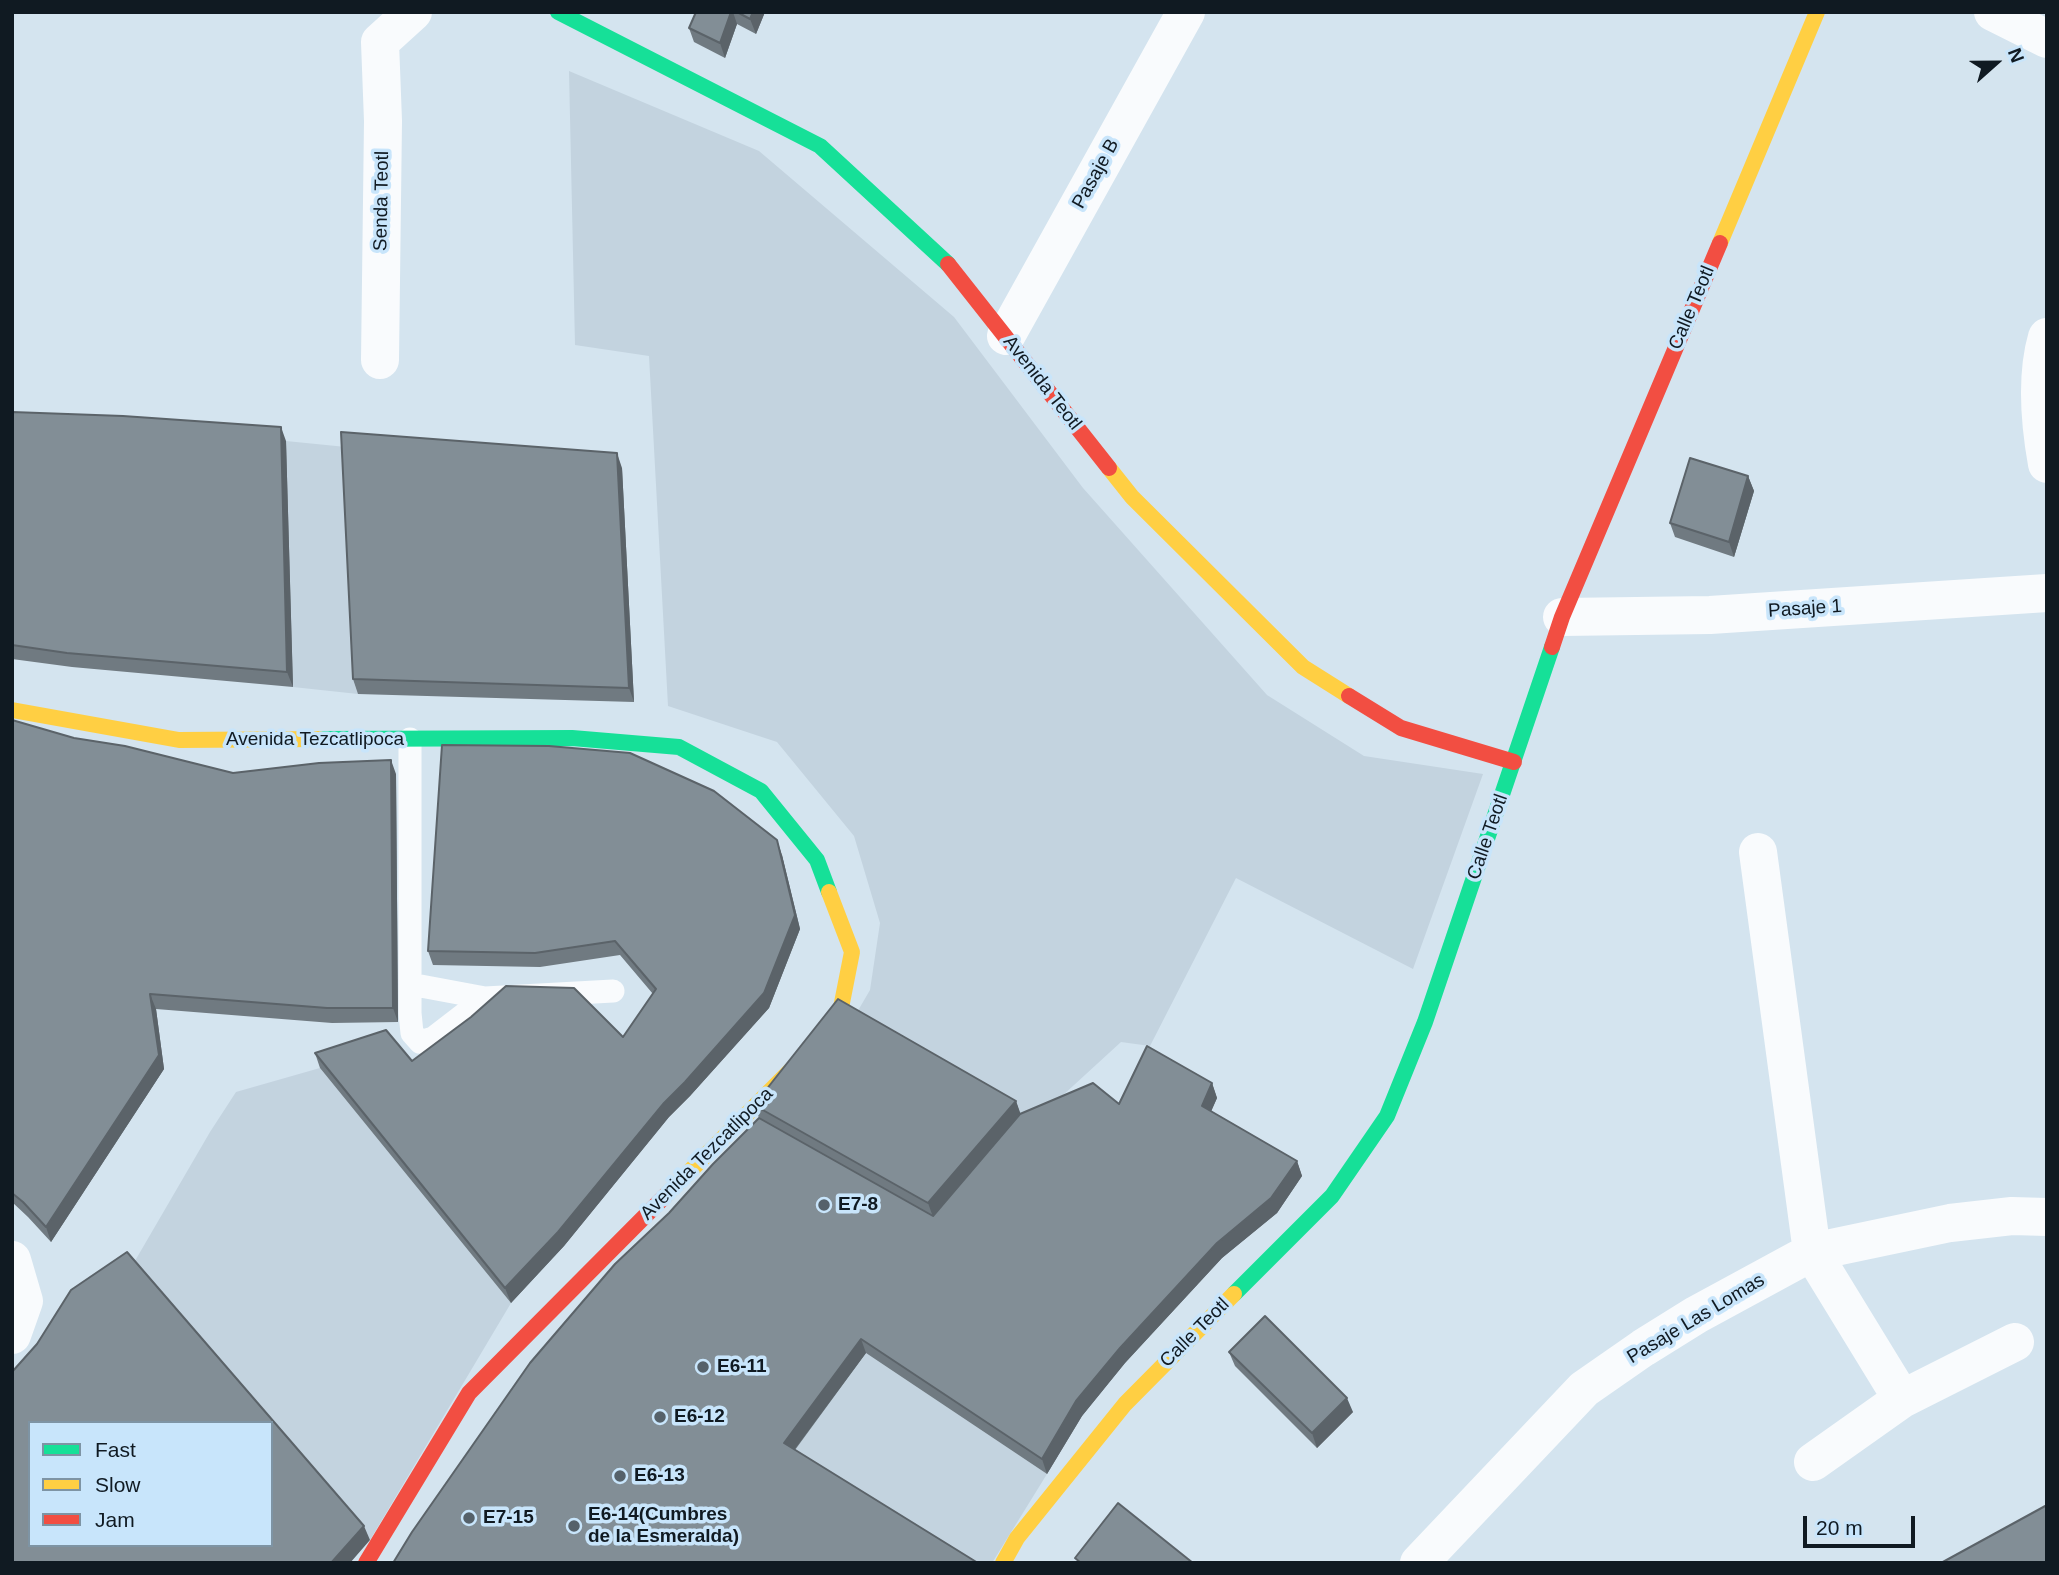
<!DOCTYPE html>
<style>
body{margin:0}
#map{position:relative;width:2059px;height:1575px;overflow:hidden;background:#d4e4ef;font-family:Helvetica,sans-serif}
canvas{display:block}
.frame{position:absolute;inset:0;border:14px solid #101a22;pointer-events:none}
.legend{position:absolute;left:28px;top:1421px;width:245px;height:126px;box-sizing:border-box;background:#c8e5fb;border:2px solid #7e94a4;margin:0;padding:9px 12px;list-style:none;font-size:21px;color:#101a22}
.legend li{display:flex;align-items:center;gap:14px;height:35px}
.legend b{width:35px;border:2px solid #7e94a4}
.north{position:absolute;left:1961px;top:28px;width:70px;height:70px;-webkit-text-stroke:5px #c8e5fb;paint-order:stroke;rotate:69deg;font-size:19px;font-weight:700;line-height:28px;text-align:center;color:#101a22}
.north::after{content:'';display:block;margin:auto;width:24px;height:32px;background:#101a22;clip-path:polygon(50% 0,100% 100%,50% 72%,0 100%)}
.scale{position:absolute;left:1803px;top:1516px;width:112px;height:32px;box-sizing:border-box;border:4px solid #101a22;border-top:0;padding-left:9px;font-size:21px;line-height:24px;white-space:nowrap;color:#101a22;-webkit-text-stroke:5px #c8e5fb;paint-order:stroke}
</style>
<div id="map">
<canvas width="2059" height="1575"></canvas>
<div class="frame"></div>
<ul class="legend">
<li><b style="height:9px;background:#16e098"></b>Fast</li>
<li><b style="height:9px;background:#ffcf43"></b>Slow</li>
<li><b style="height:9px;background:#f24e42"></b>Jam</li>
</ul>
<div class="north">N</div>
<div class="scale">20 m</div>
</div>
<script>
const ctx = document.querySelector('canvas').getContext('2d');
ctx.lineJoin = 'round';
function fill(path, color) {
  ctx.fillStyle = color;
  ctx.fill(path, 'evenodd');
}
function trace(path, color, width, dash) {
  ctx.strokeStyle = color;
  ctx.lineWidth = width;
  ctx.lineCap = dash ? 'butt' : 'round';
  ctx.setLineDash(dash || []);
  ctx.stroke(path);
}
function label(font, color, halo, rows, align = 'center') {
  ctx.font = font + ' Helvetica,sans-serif';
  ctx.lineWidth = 7;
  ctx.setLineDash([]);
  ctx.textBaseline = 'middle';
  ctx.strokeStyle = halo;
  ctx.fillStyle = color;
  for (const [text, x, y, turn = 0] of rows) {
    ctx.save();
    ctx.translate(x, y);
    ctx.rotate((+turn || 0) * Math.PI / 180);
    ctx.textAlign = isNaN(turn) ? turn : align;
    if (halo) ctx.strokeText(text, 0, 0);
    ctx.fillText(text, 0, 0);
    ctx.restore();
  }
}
fill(new Path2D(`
 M569 71 759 151 954 317 1083 488 1267 695 1364 756 1483 774 1413 969 1236 878 1150 1046 1121 1042 1026 1129 849 1026 870 990 880 923 854 836 777 742 668 706 649 356 575 345Z
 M286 441 346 447 358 694 293 687Z
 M320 1068 511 1303 370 1540 271 1423 132 1266 210 1132 236 1092Z
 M866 1353 1047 1474 992 1563H959L789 1457Z`), '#c3d3df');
trace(new Path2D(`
 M410 739V1013L412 1033 420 1042 433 1038 485 998 613 991
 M410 984 485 998`), '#f9fbfd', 23);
trace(new Path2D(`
 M1993 12 2047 39
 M1006 336 1186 12
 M2047 337C2036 375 2040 425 2047 464
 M380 360 383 121 380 42 413 12
 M1562 617 1710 615 2047 593
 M1758 852 1812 1252 1902 1399
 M12 1260 24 1301 12 1335
 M1813 1462 1902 1399 2015 1342
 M1419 1563 1584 1389 1643 1348 1696 1315 1812 1252 1950 1223 2012 1216 2047 1217`), '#f9fbfd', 38);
trace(new Path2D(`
 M558 12 820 146 948 264
 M319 739 572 738 679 747 761 791 817 860 829 892
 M1234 1294 1332 1196 1387 1116 1425 1022 1552 647`), '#16e098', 16);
trace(new Path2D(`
 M1720 243 1817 12
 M1109 468 1132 497 1303 667 1349 696
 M12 710 179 740 319 739
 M666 1195 838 1023 852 952 829 892
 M1003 1563 1017 1538 1125 1404 1234 1294`), '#ffcf43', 16);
trace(new Path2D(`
 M948 264 1109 468
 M1552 647 1562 617 1720 243
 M1349 696 1401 728 1514 762
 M366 1563 469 1393 666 1195`), '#f24e42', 16);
fill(new Path2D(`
 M696 12H765L756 34 737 24 725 58 694 42 689 28Z
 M12 412 286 441 293 687 72 667 12 659Z
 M622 468 634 702 358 694 353 679Z
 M1748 476 1754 491 1734 557 1675 537 1670 523Z
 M12 720 74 738 233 773 396 774 398 1022 332 1023 156 1009 164 1069 51 1242 28 1217 12 1202Z
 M782 855 800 929 769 1008 690 1096 669 1117 564 1246 511 1303 320 1068 315 1053 412 1061 471 1017 623 1037 653 994 620 955 540 967 433 965 428 951Z
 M1212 1083 1217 1098 1211 1111 1297 1161 1302 1176 1277 1213 1222 1258 1125 1363 1082 1416 1047 1474 866 1353 795 1450 393 1563 669 1213 759 1118 754 1105 1016 1101 1020 1114 1119 1104Z
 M1229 1352 1353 1412 1317 1448 1235 1366Z`), '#707a81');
fill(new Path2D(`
 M731 12H733L737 24 725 58 720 43Z
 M753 12H765L756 34 750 19Z
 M281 427 286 441 293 687 287 672Z
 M617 453 622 468 634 702 629 688Z
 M1748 476 1754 491 1734 557 1729 542Z
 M391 760 396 774 398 1022 393 1008Z
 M777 840 782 855 800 929 769 1008 690 1096 669 1117 564 1246 511 1303 505 1288Z
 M150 994 156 1009 164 1069 51 1242 46 1227Z
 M1212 1083 1217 1098 1207 1121 1202 1106Z
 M1016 1101 1026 1129 938 1231 928 1203Z
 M1297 1161 1302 1176 1277 1213 1222 1258 1125 1363 1082 1416 1047 1474 1042 1459 1076 1401 1120 1348 1217 1243Z
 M861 1339 866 1353 789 1457 784 1443Z
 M1347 1398 1353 1412 1317 1448 1312 1433Z
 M364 1526 370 1540 350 1563H331Z`), '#5b6369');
const building = new Path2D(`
 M696 12H731L720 43 689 28Z
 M737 12H753L750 19Z
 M12 412 123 416 281 427 287 672 67 653 12 645Z
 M341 432 617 453 629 688 353 679Z
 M1690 458 1748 476 1729 542 1670 523Z
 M12 720 74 738 125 746 233 773 319 763 391 760 393 1008H327L150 994 159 1055 46 1227 23 1202 12 1193Z
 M442 745 549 746 630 753 714 791 777 840 795 915 764 993 685 1082 664 1103 558 1232 505 1288 315 1053 386 1030 412 1061 471 1017 506 986 574 988 623 1037 656 989 615 941 535 953 428 951Z
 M838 999 1016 1101 928 1203 754 1105Z
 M1147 1046 1212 1083 1202 1106 1297 1161 1271 1198 1217 1243 1120 1348 1076 1401 1042 1459 861 1339 784 1443 978 1563H393L412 1532 530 1363 615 1264 669 1213 713 1164 759 1118 933 1216 1020 1114 1093 1083 1119 1104Z
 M127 1252 364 1526 331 1563H102L103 1562 102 1563H12V1372L37 1344 71 1290ZM30 1423H271V1545H30Z
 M1265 1316 1347 1398 1312 1433 1229 1352Z
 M1118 1503 1193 1563H1081L1075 1558Z
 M2047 1505V1563H1941Z`);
fill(building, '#828e96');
trace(building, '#5b6369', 2);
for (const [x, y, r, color] of [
 [824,1205,7,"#55616a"],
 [703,1367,7,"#55616a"],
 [660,1417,7,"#55616a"],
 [620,1476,7,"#55616a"],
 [469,1518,7,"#55616a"],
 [574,1526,7,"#55616a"]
]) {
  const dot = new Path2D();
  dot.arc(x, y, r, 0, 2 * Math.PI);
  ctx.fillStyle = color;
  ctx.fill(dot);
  trace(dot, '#c8e5fb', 2.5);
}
label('19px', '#101a22', '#c8e5fb', [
 ["Pasaje B",1096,174,-61],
 ["Senda Teotl",382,201,-89],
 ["Calle Teotl",1692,308,-67],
 ["Avenida Teotl",1042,383,52],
 ["Pasaje 1",1805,609,-4],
 ["Avenida Tezcatlipoca",315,740],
 ["Calle Teotl",1488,837,-71],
 ["Avenida Tezcatlipoca",707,1154,-45],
 ["Pasaje Las Lomas",1696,1319,-31],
 ["Calle Teotl",1195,1333,-45]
]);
label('bold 19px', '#101a22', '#c8e5fb', [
 ["E7-8",838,1205],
 ["E6-11",717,1367],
 ["E6-12",674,1417],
 ["E6-13",634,1476],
 ["E6-14(Cumbres",588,1515],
 ["de la Esmeralda)",588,1537],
 ["E7-15",483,1518]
], 'left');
</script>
